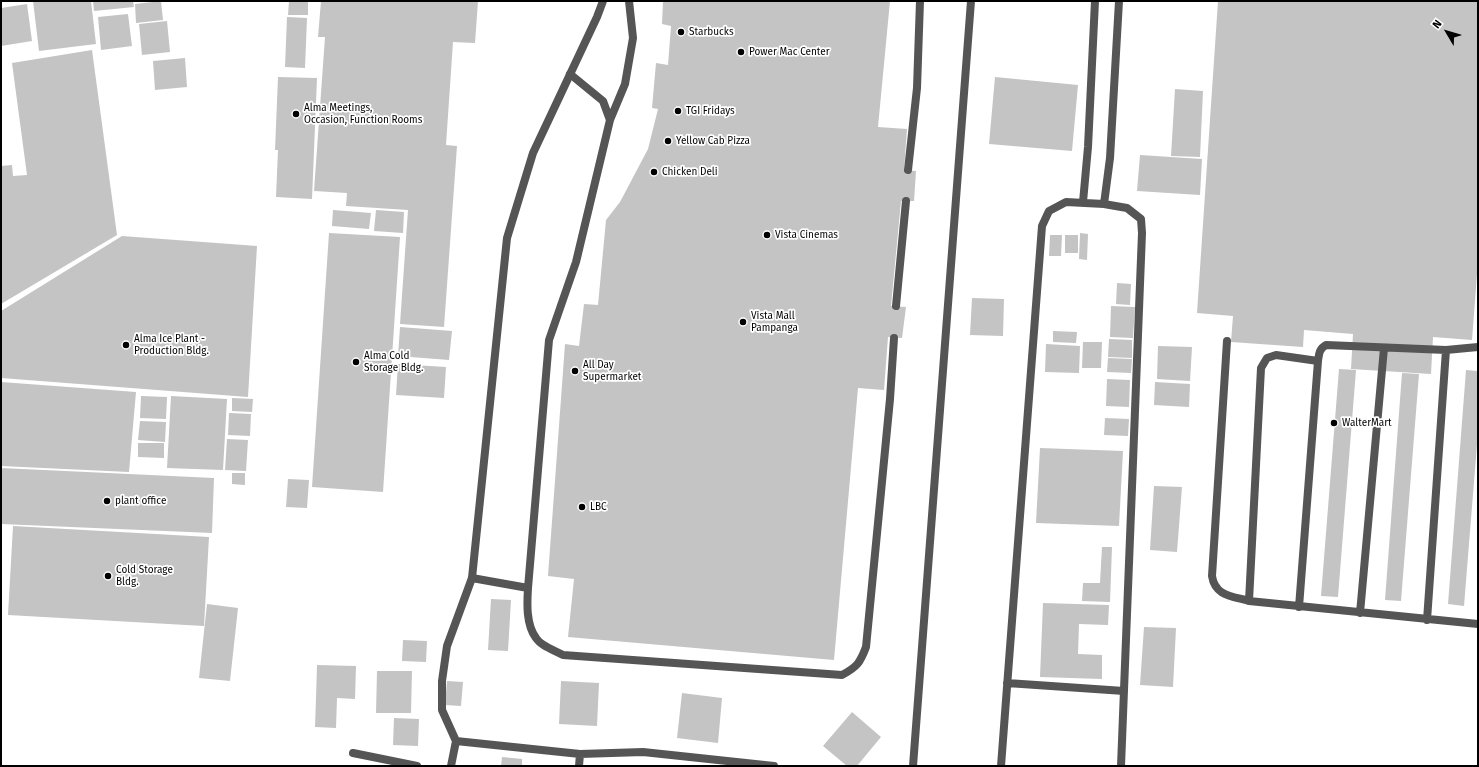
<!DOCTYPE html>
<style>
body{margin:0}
#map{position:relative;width:1479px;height:767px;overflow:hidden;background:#fff;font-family:"Fira Sans",sans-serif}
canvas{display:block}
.frame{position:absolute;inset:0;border:2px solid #000;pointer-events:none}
.north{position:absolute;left:1427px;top:12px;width:40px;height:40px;-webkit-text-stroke:3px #fff;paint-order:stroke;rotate:308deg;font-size:11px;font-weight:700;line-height:16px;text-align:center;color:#000}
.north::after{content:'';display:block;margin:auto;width:14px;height:18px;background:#000;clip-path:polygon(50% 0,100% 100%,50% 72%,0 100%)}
</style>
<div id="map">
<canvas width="1479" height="767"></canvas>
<div class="frame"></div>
<div class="north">N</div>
</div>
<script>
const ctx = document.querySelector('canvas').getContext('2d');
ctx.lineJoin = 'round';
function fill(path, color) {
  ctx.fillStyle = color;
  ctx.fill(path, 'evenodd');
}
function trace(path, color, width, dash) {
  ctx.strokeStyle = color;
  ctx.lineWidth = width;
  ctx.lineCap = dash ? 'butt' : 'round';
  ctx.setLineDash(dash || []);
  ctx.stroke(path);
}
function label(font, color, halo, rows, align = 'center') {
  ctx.font = font + ' "Fira Sans",sans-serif';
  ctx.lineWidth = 3.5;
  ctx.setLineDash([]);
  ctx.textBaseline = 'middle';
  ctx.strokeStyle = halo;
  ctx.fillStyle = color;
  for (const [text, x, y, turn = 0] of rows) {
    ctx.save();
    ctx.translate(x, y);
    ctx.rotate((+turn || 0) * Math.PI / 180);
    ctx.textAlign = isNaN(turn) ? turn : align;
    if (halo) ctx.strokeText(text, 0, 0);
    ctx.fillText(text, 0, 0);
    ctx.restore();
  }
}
fill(new Path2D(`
 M33 1H91L96 44 39 51Z
 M93 1H133L134 7 94 11Z
 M161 1 163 20 136 23 135 4Z
 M289 1H308V15H288Z
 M321 1H478L475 43 453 42 446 145 457 146 444 327 400 324 408 210 346 206 347 193 314 191 325 37H318Z
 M663 1H890L878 127 907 129 904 170 916 171 914 201H901L891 306 906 307 902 338 888 337 884 390 858 388 834 660 568 637 574 579 548 576 565 344 579 346 584 304 598 305 606 220 620 202 648 149 658 109 652 108 656 63 668 65 671 26 662 24Z
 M1218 1H1478V261L1472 340 1433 337 1431 374 1351 369 1353 334 1304 330 1303 347 1231 342 1233 316 1197 313Z
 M27 4 32 41 1 46V8Z
 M128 14 132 46 101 50 98 17Z
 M287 17 307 18 305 68 285 67Z
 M167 21 170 52 142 55 139 24Z
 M92 50 117 235 1 304V166L12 165 13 176 27 175 12 63Z
 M185 58 187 87 155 90 153 61Z
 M278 77 317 78 312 199 276 197 278 150H275Z
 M995 77 1078 85 1072 151 989 144Z
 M1175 89 1203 91 1200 157 1171 156Z
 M1140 155 1202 159 1200 195 1137 191Z
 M333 210 371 213 369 229 332 226Z
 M376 210 404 212 403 233 374 231Z
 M329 233 400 237 383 492 312 487Z
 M1080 233 1088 234 1087 260 1079 259Z
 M1050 235H1062L1061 256H1049Z
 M1065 235H1078V253H1065Z
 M122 236 257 246 248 397 1 378V311Z
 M1117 283 1131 284 1130 305 1116 304Z
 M972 298 1004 299 1003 336 970 335Z
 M1111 306 1135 307 1133 338 1110 337Z
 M400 327 452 331 449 360 398 356Z
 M1053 331 1077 332 1076 343 1053 342Z
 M1109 339 1132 340V358L1108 357Z
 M1083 342H1102L1101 368H1082Z
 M1046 344 1080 346 1079 373 1045 372Z
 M1158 346 1192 347 1190 381 1157 379Z
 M1108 358 1132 359 1131 373 1107 372Z
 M398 364 446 367 444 398 396 395Z
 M1339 369 1356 370 1338 597 1321 596Z
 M1466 370 1478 371V432L1464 606 1448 604Z
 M1402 373 1419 374 1401 601 1385 600Z
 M1107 379 1130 380 1129 407 1106 406Z
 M1 382 136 392 129 472 1 466Z
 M1155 382 1190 384 1189 407 1154 405Z
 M141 396 167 397 166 419 140 418Z
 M171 396 227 399 223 470 167 468Z
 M232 398 253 399 252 412 232 411Z
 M229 413 251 414 250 436 228 435Z
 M1105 418 1129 419 1128 436 1104 435Z
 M140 421 166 422 165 442 138 440Z
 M227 439 248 440 246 471 225 470Z
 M138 443H164V458L138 457Z
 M1040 448 1123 451 1119 526 1036 523Z
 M1 468 214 478 212 533 1 524Z
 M232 473H245V485L232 484Z
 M288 479 309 480 307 508 286 507Z
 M1154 486 1182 487 1177 552 1150 550Z
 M13 526 209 537 204 626 8 615Z
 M1102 547H1112L1110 602 1082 601 1083 583H1100Z
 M491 599 511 600 508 651 488 650Z
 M1043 603 1109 605 1108 625 1079 624 1078 654 1102 655V679L1040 677Z
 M207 604 238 608 230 681 199 678Z
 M1144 627 1176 628 1173 687 1140 685Z
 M403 640 427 641 426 662 402 661Z
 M317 665 356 666 355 699 337 698 336 728 315 727 316 698H320H316Z
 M377 671H412L411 713H376Z
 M447 681 463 682 461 706 445 705Z
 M561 681 599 683 597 726 559 724Z
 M682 693 722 698 718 743 677 738Z
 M852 712 881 737 857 766H847L823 746Z
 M394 718 419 719 418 746 393 745Z
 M502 757 522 759V766H501Z`), '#c4c4c4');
trace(new Path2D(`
 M610 120 625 84 633 38 629 1
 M908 170 917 88 920 1
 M896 306 906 201
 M1227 341 1212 576C1215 596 1232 596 1249 601L1478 624
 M1318 361C1319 354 1319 349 1326 345L1446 350
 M472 578 528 588C527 603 526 625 536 638 541 646 554 650 563 655L842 675C857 667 860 663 866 647L890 399 894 338
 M528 588 549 340 576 262 610 120 603 101 570 74
 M1249 601 1261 368 1267 358 1276 355 1318 361 1299 607
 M1360 613 1384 348
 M1427 620 1446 350 1478 347`), '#555', 8);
trace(new Path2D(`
 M1083 202 1088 147 1095 1
 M1104 204 1110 158 1119 1
 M1007 683 1124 691
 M456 741 580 754 643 752 774 766
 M353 753 417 766
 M451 766 456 741 442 710V681L447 646 472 578 507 238 533 153 597 17 603 1
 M579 766 580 754
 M913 766 971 1
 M1001 766 1042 226 1049 211 1066 202 1104 204 1127 208 1141 219 1142 233 1121 766`), '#555', 8);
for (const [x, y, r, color] of [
 [681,32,4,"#000"],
 [741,52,4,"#000"],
 [678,111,4,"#000"],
 [296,114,4,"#000"],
 [668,141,4,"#000"],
 [654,172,4,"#000"],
 [767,235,4,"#000"],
 [743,322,4,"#000"],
 [126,345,4,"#000"],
 [356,362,4,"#000"],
 [575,371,4,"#000"],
 [1334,423,4,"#000"],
 [107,501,4,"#000"],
 [582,507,4,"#000"],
 [108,576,4,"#000"]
]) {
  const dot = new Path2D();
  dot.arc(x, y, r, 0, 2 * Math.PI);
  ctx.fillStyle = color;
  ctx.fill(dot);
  trace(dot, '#fff', 1.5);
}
label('10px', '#000', '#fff', [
 ["Starbucks",689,32],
 ["Power Mac Center",749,52],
 ["Alma Meetings,",304,108],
 ["Occasion, Function Rooms",304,120],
 ["TGI Fridays",686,111],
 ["Yellow Cab Pizza",676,141],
 ["Chicken Deli",662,172],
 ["Vista Cinemas",775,235],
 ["Vista Mall",751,316],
 ["Pampanga",751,328],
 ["Alma Ice Plant -",134,339],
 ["Production Bldg.",134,351],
 ["Alma Cold",364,356],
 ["Storage Bldg.",364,368],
 ["All Day",583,365],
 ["Supermarket",583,377],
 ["WalterMart",1342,423],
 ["plant office",115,501],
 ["LBC",590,507],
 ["Cold Storage",116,570],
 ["Bldg.",116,582]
], 'left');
</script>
